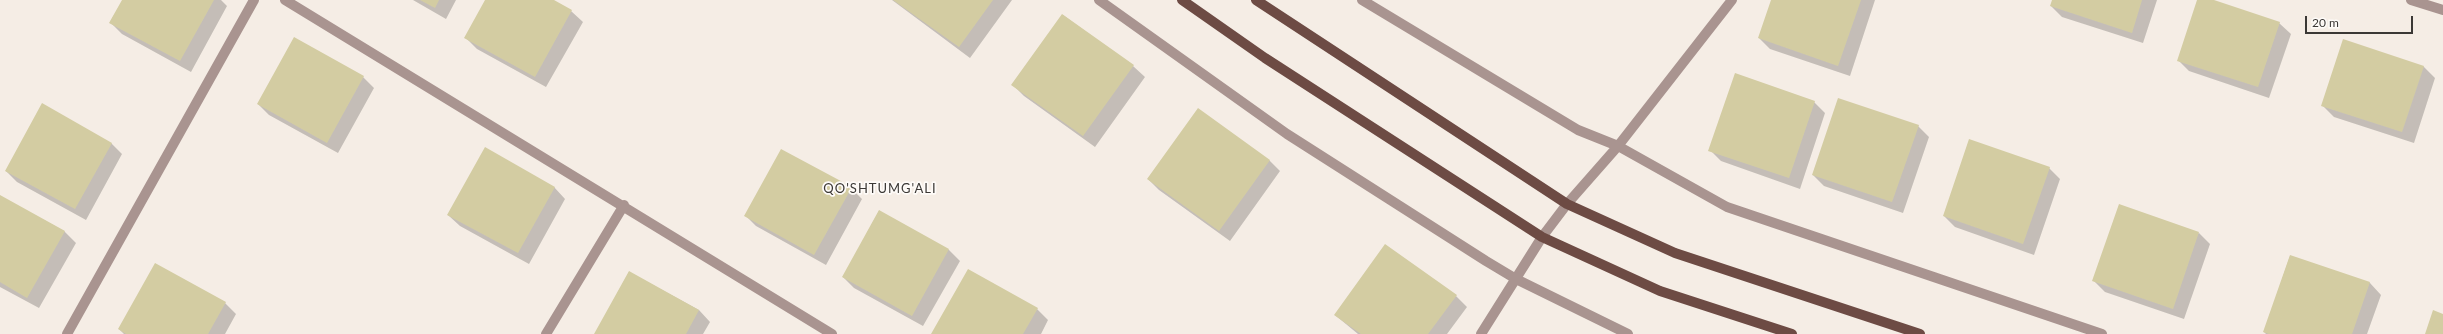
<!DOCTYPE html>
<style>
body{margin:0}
#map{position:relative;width:2443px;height:334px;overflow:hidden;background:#f5ede5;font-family:Lato,sans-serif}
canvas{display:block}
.scale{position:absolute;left:2305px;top:16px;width:108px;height:18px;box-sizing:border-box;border:2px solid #3b3835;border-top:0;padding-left:5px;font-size:12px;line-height:14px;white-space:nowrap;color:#3b3835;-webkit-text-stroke:3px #fefbf8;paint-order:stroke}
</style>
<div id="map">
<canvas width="2443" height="334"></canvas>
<div class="scale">20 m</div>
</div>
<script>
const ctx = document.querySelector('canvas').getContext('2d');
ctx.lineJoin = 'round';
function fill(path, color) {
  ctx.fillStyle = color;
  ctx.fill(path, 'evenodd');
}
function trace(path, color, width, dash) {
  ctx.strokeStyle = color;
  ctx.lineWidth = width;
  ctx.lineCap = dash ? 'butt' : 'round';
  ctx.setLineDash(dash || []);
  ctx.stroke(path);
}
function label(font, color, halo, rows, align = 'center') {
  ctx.font = font + ' Lato,sans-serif';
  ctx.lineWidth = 3.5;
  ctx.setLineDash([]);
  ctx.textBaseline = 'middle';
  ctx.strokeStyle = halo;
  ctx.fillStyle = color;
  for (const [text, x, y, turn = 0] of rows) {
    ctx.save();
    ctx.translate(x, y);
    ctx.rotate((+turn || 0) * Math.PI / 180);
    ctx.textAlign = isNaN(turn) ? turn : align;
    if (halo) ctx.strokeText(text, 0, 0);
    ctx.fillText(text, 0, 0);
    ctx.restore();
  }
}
fill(new Path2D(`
 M123 0H221L227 6 191 72 122 34 110 22Z
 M413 0H456L446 19Z
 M487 0H552L571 11 583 22 546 87 477 49 466 38Z
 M892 0H1012L970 58Z
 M1772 0H1875L1850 76 1770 49 1759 38Z
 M2053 0H2157L2143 43 2062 17 2051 6Z
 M2198 0H2211L2279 23 2291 34 2269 98 2189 71 2178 60Z
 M1063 15 1133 66 1145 77 1095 147 1024 96 1013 85Z
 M2344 41 2424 67 2435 78 2414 143 2334 117 2322 105Z
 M363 77 374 88 338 153 269 115 258 104Z
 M1814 102 1825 113 1800 189 1721 161 1710 150Z
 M1918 126 1929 137 1903 213 1824 186 1813 175Z
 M111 143 122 154 86 220 17 182 6 171Z
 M1269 160 1280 171 1230 241 1159 190 1148 179Z
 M2049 168 2060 179 2034 255 1955 227 1944 216Z
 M554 187 565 199 529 264 460 226 448 215Z
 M851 188 862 199 826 265 756 226 745 215Z
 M0 196 64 231 76 243 39 308 0 287Z
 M879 211 949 250 960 261 923 326 854 288 843 277Z
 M2199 233 2210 244 2184 319 2105 292 2094 281Z
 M2290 256 2370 283 2381 295 2367 334H2266L2264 332Z
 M629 272 699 310 710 322 703 334H595Z
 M1456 296 1467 307 1447 334H1358L1335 315Z
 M225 303 236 314 225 334H124L119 329Z
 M1037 309 1048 320 1041 334H932Z`), '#0003');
fill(new Path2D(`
 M122 0H214L180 61 109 23Z
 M420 0H439L435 8Z
 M485 0H554L572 10 535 77 464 38Z
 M893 0H993L959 47Z
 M1771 0H1861L1838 66 1758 38Z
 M2052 0H2142L2132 33 2050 6Z
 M2197 0H2214L2280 22 2258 87 2177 61Z
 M1062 14 1134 65 1083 136 1011 85Z
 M294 37 364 76 327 143 257 104Z
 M2343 39 2424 66 2402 132 2321 106Z
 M1735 73 1815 101 1789 178 1708 151Z
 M1838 98 1919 125 1892 202 1812 175Z
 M42 103 112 143 75 209 5 171Z
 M1198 108 1270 160 1219 231 1147 179Z
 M1969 139 2050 167 2023 244 1943 216Z
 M485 147 555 187 518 253 447 215Z
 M781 149 852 187 814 255 744 216Z
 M0 195 65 231 27 298 0 282Z
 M2119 204 2199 232 2173 309 2092 281Z
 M879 210 949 249 912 316 842 277Z
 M1385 244 1457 295 1428 334H1361L1334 315Z
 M2290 255 2370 282 2352 334H2269L2263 332Z
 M155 263 226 302 208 334H126L118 329Z
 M968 269 1038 308 1023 334H931Z
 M629 271 699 310 686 334H594Z
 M2433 310 2443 314V334H2425Z`), '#d3cca2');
trace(new Path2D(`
 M285 0 832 334
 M1099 0 1287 134 1486 261 1516 279 1628 334
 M1362 0 1578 130 1618 146 1727 207 2102 334
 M2411 0 2443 10
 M67 334 254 0
 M546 334 624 205
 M1481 334 1542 237 1567 204 1618 146 1732 0`), '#a99490', 10);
trace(new Path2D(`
 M1182 0 1265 58 1542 237 1660 291 1792 334
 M1256 0 1567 204 1675 253 1920 334`), '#6d4b44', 10);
ctx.letterSpacing = '1px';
label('13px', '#3b3835', '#fefbf8', [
 ["QO'SHTUMG'ALI",880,189]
]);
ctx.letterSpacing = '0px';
</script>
